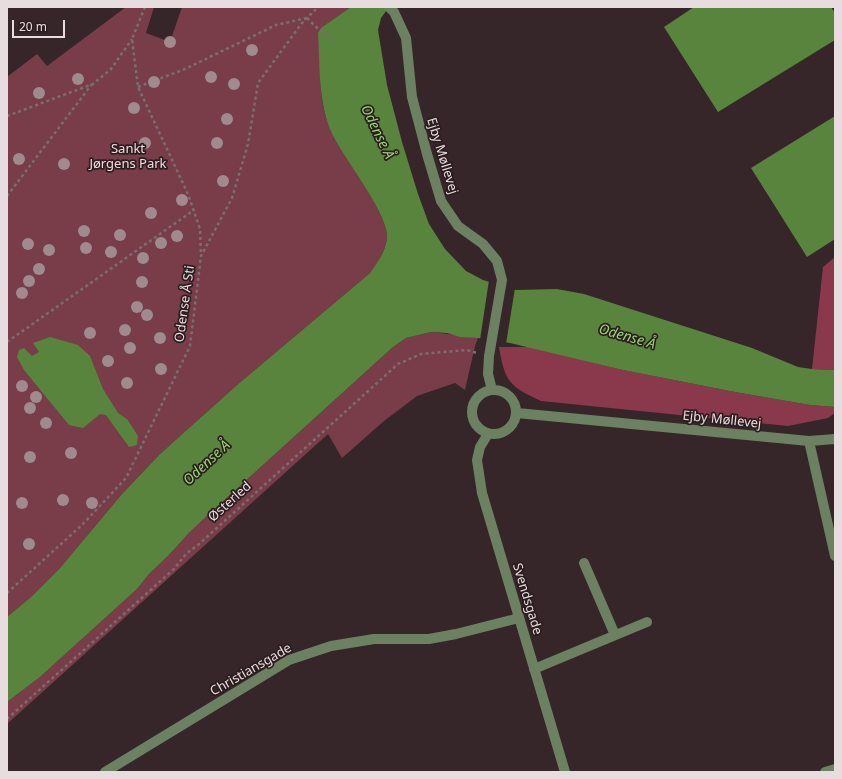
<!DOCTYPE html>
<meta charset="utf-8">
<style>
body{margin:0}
#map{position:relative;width:842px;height:779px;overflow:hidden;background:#362629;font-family:"Noto Sans",sans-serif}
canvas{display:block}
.frame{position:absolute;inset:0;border:8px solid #e7dcde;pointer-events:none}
.scale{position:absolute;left:12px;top:20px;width:53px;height:18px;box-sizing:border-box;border:2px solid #e7dcde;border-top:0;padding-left:5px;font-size:12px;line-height:14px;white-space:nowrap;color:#e7dcde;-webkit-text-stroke:3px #2c1d1f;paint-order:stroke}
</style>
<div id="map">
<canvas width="842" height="779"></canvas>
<div class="frame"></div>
<div class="scale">20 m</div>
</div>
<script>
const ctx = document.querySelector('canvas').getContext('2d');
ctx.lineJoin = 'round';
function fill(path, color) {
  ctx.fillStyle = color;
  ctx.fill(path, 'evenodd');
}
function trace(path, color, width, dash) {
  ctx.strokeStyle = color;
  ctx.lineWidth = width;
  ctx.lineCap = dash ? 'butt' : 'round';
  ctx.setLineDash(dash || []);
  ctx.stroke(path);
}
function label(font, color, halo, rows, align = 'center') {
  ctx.font = font + ' "Noto Sans",sans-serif';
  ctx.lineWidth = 3.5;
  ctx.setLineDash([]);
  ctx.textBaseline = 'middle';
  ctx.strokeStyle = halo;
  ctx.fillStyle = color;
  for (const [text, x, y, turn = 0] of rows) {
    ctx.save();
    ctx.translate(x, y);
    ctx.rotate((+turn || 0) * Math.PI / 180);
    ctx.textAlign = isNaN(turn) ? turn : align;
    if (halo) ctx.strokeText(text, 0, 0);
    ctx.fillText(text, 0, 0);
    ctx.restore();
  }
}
fill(new Path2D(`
 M126 7H154L146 33 170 42 182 7H351L322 27C321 61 316 99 331 130 342 156 389 214 387 238 385 252 378 262 370 273L237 385 160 454 122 494 60 568 31 597 7 617V77L37 54 47 66Z
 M431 332C447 333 462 337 478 338L475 346 465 390 455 383 417 396 384 421 342 458 328 434 7 724V702L40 677 137 589 149 574 168 556 189 533 209 514 393 347 406 338Z`), '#783d49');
fill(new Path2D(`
 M835 257V370L812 369 823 267Z
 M499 347H531L623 370 735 392 810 405 835 407V413L828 418 788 426 541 401C509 386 505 382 499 347Z`), '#89394b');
fill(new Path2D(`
 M351 7H389L381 18 378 30 387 85 402 142 418 194 429 224 445 249 466 271 483 280 516 290 557 289 584 294 752 348 798 367 812 369 835 370V407L810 405 735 392 623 370 510 343 478 338 460 337 447 333 431 332 406 338 393 347 209 514 189 533 168 556 149 574 137 589 40 677 7 702V617L31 597 60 568 122 494 160 454 237 385 370 273C378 261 385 253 387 238 389 213 341 156 330 129 318 99 320 64 318 33L322 27Z
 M694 7H831L835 13V40L718 112 664 27Z
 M835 116V239L807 257 751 168Z
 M50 337 78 345 90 356 103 389 118 413 127 419 138 436 137 445 129 447 106 415 100 414 83 428 69 425 24 370 17 357 19 350 24 348 32 356 39 352 33 343Z`), '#59843e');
fill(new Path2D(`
 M489 280 515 288 506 344 480 340Z`), '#362629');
trace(new Path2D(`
 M145 7 132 39 138 87 188 194 200 229 201 255
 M307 18 319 30 331 38
 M138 87 185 69 276 25 307 18
 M7 116 93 84 111 69 132 39
 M7 196 92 84
 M7 342 194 210
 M7 593 83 524 126 478 190 346 201 256 232 198 248 144 258 83 302 23 318 7
 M7 719 174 569 186 554 198 545 398 364 421 354 467 350 477 353`), '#7b6d70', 2.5, [3, 3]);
trace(new Path2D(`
 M389 7 394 12 406 38 412 97 427 154 441 201 458 226 483 244 497 261 502 280 489 356 488 374 492 390
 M472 412a22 22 0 1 1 44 0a22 22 0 1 1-44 0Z
 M517 413 809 441 835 439
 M488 434 480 447 477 460 482 493 565 772
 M809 441 835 556
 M584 563 615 635
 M534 669 647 622
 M105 772 289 660 331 646 374 639H429L456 634 519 618
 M825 772 835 769`), '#6c8062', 10);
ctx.fillStyle = '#9f8a8e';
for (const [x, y] of [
 [170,42],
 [252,50],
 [211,77],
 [78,79],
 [154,82],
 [234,84],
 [39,93],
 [134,108],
 [227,119],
 [145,143],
 [217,143],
 [19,159],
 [64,164],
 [223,181],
 [182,200],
 [151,213],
 [84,231],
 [120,235],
 [177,236],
 [161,243],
 [28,244],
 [86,248],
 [49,250],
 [111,252],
 [143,258],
 [39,269],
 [29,281],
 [142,282],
 [22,293],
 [137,307],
 [147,315],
 [125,330],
 [90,333],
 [160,338],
 [130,348],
 [108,361],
 [161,369],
 [127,383],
 [22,386],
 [36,397],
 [30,408],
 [46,423],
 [71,453],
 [30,457],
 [63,500],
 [22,503],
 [92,503],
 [29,544]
]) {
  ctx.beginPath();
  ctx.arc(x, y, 6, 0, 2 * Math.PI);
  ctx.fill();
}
label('13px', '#f5dce0', '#2c1d1f', [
 ["Sankt",128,149],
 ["Jørgens Park",128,164]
]);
label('13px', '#e7dcde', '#2c1d1f', [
 ["Ejby Møllevej",442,156,73],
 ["Odense Å Sti",185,304,-82],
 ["Ejby Møllevej",722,420,6],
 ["Østerled",230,502,-42],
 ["Svendsgade",527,599,73],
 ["Christiansgade",251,670,-30]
]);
label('italic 14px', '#99d576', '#2c1d1f', [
 ["Odense Å",377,132,64],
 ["Odense Å",627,337,16],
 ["Odense Å",207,463,-43]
]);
</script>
